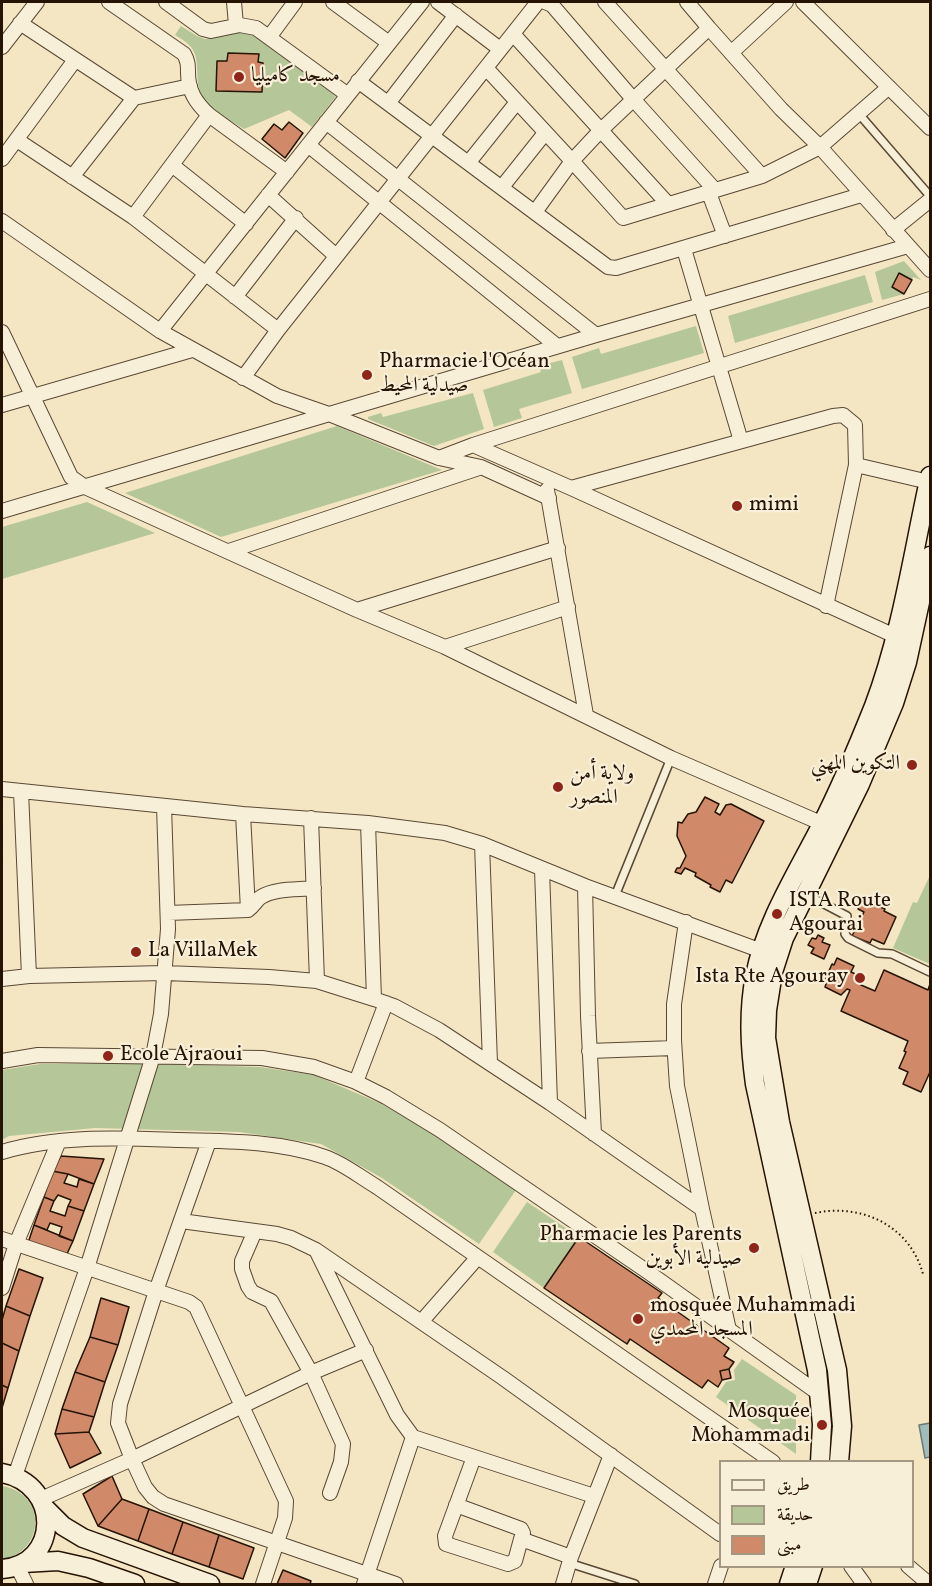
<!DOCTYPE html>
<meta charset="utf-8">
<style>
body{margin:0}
#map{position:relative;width:932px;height:1586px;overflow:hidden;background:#f4e6c3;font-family:Vollkorn,Amiri,serif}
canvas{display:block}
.frame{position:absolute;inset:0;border:3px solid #251304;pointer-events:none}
.legend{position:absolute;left:719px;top:1460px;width:195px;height:108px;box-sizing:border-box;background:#f8efd8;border:2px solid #a49783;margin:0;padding:8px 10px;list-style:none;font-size:18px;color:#251304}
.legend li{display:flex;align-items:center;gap:12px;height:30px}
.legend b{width:30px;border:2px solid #a49783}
</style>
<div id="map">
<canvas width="932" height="1586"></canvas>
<div class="frame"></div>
<ul class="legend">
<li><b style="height:8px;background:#f8efd8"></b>طريق</li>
<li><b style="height:16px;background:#b5c699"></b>حديقة</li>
<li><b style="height:16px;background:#d08a69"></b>مبنى</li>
</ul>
</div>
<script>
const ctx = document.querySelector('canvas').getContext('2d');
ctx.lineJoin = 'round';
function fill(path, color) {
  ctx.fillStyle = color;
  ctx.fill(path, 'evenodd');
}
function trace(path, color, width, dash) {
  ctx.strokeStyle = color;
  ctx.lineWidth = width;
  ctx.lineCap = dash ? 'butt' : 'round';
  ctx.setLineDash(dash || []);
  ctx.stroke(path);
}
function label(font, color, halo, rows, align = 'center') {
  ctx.font = font + ' Vollkorn,Amiri,serif';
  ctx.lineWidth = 4.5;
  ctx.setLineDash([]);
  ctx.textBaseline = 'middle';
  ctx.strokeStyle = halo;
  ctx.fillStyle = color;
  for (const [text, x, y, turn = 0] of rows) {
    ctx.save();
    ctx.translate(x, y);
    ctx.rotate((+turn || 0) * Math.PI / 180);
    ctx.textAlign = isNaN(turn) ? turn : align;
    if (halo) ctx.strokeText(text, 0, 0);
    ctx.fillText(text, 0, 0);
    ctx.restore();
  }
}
fill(new Path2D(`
 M181 26 197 36 205 39 239 32 252 34 264 41 336 96 312 127 289 110 244 129C230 120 211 112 202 97 193 80 202 61 191 47 187 42 180 38 175 35Z
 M904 261 921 280 913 277 912 280 899 273 892 287 904 294 882 300 875 272Z
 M865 275 873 302 735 343 728 316Z
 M696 326 704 353 582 389 572 357 599 348 601 354Z
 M562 360 572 393 519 409 522 418 494 427 483 390 541 372 539 366Z
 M473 393 484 429 434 446 368 419V417L381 413 383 417Z
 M337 426 442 470 221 537 125 493Z
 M87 502 155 533 2 579V527Z
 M930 875V964L893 948 913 902 917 903Z
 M137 1063 260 1067 314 1075 382 1104 429 1131 516 1190 479 1244 382 1178 321 1144 239 1132 95 1128 9 1136 2 1140V1070L40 1064Z
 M527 1202 579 1237 544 1288 493 1252Z
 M742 1359 796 1395V1454L716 1397 726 1382 735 1380 734 1370Z
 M2 1486C47 1493 46 1551 2 1560Z`), '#b5c699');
const water = new Path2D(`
 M930 1423V1457L925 1458 919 1425Z`);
fill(water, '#9fbdbd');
trace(water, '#6e7973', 1.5);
const building = new Path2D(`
 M228 53 259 54 258 62 263 63 262 92 216 91 217 61H227Z
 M289 122 303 133 285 158 262 139 274 124 282 130Z
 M899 273 912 280 904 294 892 287Z
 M705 797 719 804 715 812 720 815 726 805 731 804 764 821 732 883 726 880 720 892 710 887 711 885 695 876 696 873 685 868 681 874 675 872 677 868H680L686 856 677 836 678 822 682 823 688 814 696 812Z
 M862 899 885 909 884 911 896 917 884 944 872 939 870 943 852 936 864 912 858 909Z
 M818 935 824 938 822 942 830 945 824 959 811 953 814 948 808 945 812 938 816 939Z
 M837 958 854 966 851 972 864 978 861 985 875 991 884 970 928 990 930 984V1072L921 1092 903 1084 908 1072 899 1068 906 1052 904 1051 908 1041 841 1011 850 990 847 989 841 995 825 987 826 984 824 982 832 964 834 965Z
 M61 1156 104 1159 94 1184 68 1174 52 1171Z
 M52 1171 68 1174 64 1183 77 1187 79 1179 94 1184 84 1211 68 1206 71 1200 58 1195 54 1201 44 1197Z
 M44 1197 54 1201 50 1211 65 1216 68 1206 84 1211 73 1241 59 1236 62 1227 50 1223 47 1230 34 1225Z
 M34 1225 73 1241 66 1256 28 1243Z
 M579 1237 662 1293 658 1298 729 1348 724 1356 734 1362 729 1369 720 1371 722 1380 718 1387 708 1380 702 1388 630 1339 627 1344 544 1288Z
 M19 1269 43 1278 30 1316 6 1306Z
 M101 1298 129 1307 118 1345 90 1337Z
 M6 1306 30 1316 19 1351 2 1343V1320Z
 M90 1337 118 1345 105 1382 75 1372Z
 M2 1343 19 1351 8 1388 2 1385Z
 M729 1369 731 1378 722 1380 720 1371Z
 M75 1372 105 1382 94 1417 62 1409Z
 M2 1385 8 1388 2 1408Z
 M62 1409 94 1417 89 1432 55 1434Z
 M89 1432 101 1453 70 1468 55 1434Z
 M112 1476 122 1499 98 1526 83 1494Z
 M122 1499 149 1509 138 1541 98 1526Z
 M149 1509 183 1522 172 1554 138 1541Z
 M183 1522 219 1535 209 1567 172 1554Z
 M219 1535 254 1548 243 1579 209 1567Z
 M283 1570 311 1581 310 1584H277Z`);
fill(building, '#d08a69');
trace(building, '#251304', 1.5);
const lane = new Path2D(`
 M859 114 930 196
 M807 895 847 916 845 934 848 938 878 953 892 954 930 972
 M615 896 671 758
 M569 1563 635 1584`);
const street = new Path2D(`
 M109 2 184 54C188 61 188 65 188 73 188 91 196 103 209 115L287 172
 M166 2 203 29 211 31 240 25 256 28 348 95
 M234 2 236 25
 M333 2 389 43
 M438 2 500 49
 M545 2 552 5 633 99 715 190
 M605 2 762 176
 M687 2 709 28 781 109 820 147 930 270
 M803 2 930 128
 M20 23 134 98 190 86
 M513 34 668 204
 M270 36 295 2
 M2 47 37 2
 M731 53 786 2
 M486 68 572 161 623 218 762 176 820 147 889 87
 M358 81 608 267 616 268 861 195
 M389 102 456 15
 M326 122 596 335
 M17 140 133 217 278 330
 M308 145 557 346
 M2 159 75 60
 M469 162 517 102
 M172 165 246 224
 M72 177 134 98
 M502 187 545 133
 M709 193 725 236
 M268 195 336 256
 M535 212 572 161 600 131 709 28
 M133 217 209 115
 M2 221 160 331 277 396 329 414 439 458 481 467 549 498
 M893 230 930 200
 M684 249 741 441
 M235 297 296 218
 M160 331 422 2
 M2 332 71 477 85 487 357 610 445 647 671 758 830 827
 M243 378 278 330 538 2
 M2 405 192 350
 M473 445 571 488 895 636
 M439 458 473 445 930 299
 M856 465 929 482
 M571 488 833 416 843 415 855 425 856 465 826 606
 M547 490 586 715
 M2 511 596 335 908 246
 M229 551 479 468
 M357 610 558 548
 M445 647 568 607
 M2 789 243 814 368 823 445 833 482 844 585 886 770 954
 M21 791 29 976
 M243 814 248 910
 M311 818 317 981
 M368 823 374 999
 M482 844 490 1063
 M542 869 550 1103
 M585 886 588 1016 594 1134
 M168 913 248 910C254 906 256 900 261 897 275 888 298 890 314 888
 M686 922 674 1004V1040L677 1086 702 1209 729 1330
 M2 979 29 976 165 973 269 977 317 981 374 999 394 1006 439 1030 550 1103 702 1209
 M589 1051 674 1048
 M2 1061 38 1055 262 1058 314 1067 356 1082 386 1097 440 1130 648 1272 821 1395
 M356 1082 386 1003
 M209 1141 156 1291 120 1404 118 1423 132 1459 145 1487 153 1497 164 1504 396 1584
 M2 1152C58 1135 121 1138 179 1140 228 1141 279 1141 325 1157 343 1163 360 1177 377 1187L773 1462
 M181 1221 277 1234 291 1238 316 1250 503 1378 720 1534
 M255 1231 242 1261V1269L248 1286 252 1292 271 1301 311 1373 343 1444 341 1462 330 1493
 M2 1239 189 1302 196 1307 286 1501 285 1518 263 1584
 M317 1252 397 1415 413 1437 594 1496
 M2 1288 16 1244 59 1141
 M421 1322 478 1257
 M474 1457 445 1536 446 1544 508 1564 515 1561 521 1539 571 1557
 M15 1476 87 1268 153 1056 161 1014 168 929 164 806
 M41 1499 132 1459 311 1373 366 1350
 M456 1505 521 1529 523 1533 521 1539
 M17 1566 26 1584
 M851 1566 864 1584
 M908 1566 929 1584
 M364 1584 413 1437
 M563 1584 571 1557 611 1455
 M715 1584 721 1566`);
const secondary = new Path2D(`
 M820 1462 822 1425 817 1370 755 1084C750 1047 748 1013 755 976 765 923 797 873 821 826 841 787 858 746 874 706 902 632 913 552 930 476
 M839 1462 842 1426 837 1370 780 1122 766 1038 767 1010 773 972 784 938 860 784 894 703 907 662 930 556
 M2 1473C63 1485 59 1565 2 1569
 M44 1507 63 1526 83 1538 210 1584
 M23 1563 58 1561 89 1568 135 1584
 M789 1584 795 1566
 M807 1584 813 1566`);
trace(lane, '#594834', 10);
trace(street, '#594834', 16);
trace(secondary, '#251304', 21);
trace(new Path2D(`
 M815 1213C862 1203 910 1226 923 1274`), '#251304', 2, [1.5, 3]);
trace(lane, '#f8efd8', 7);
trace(street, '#f8efd8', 14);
trace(secondary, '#f8efd8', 18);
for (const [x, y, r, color] of [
 [239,77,6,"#8f2418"],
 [367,375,6,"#8f2418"],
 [737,506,6,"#8f2418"],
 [912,765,6,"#8f2418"],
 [558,787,6,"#8f2418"],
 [777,914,6,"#8f2418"],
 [136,952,6,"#8f2418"],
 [860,978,6,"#8f2418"],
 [108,1056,6,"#8f2418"],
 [754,1248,6,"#8f2418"],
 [638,1319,6,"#8f2418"],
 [822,1425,6,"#8f2418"]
]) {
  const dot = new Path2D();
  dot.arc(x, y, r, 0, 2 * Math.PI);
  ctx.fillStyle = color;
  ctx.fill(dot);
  trace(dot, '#f8efd8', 2);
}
label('21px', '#251304', '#f8efd8', [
 ["مسجد كاميليا",251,77],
 ["Pharmacie l'Océan",379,363],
 ["صيدلية المحيط",379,387],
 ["mimi",749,506],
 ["التكوين المهني",900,765,"right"],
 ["ولاية أمن",570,775],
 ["المنصور",570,799],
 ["ISTA Route",789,902],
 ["Agourai",789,926],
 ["La VillaMek",148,952],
 ["Ista Rte Agouray",848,978,"right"],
 ["Ecole Ajraoui",120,1056],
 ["Pharmacie les Parents",742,1236,"right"],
 ["صيدلية الأبوين",742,1260,"right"],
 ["mosquée Muhammadi",650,1307],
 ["المسجد المحمدي",650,1331],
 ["Mosquée",810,1413,"right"],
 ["Mohammadi",810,1437,"right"]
], 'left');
</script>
